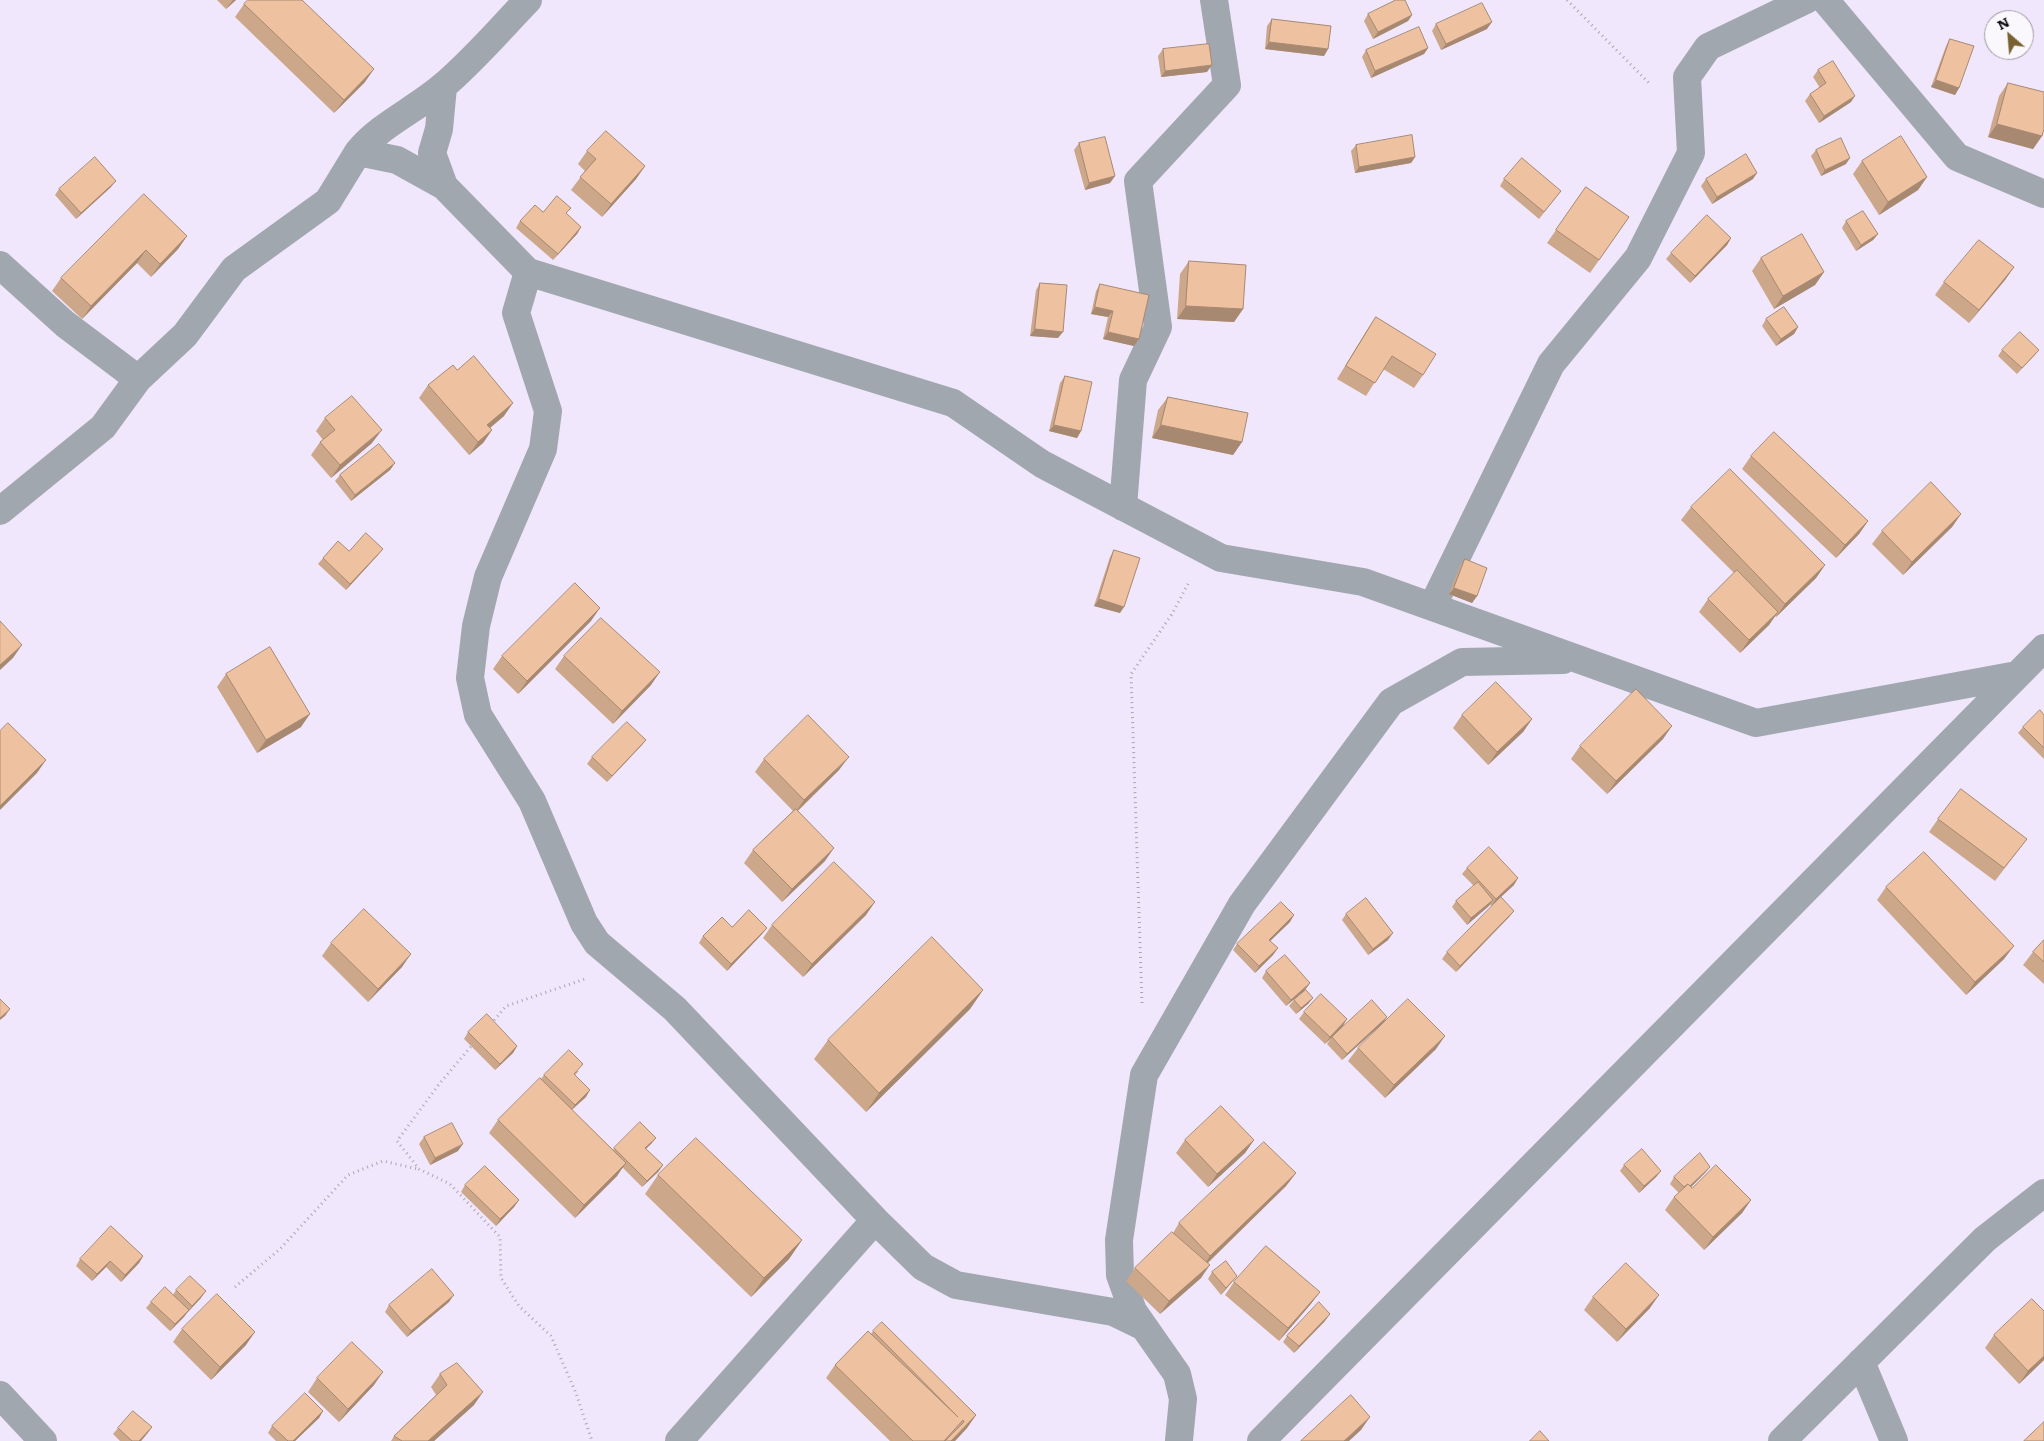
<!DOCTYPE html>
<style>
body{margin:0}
#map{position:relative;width:2044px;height:1441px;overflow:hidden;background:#f0e7fd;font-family:Literata,serif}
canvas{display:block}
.north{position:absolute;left:1984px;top:10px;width:50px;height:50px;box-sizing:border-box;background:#faf8fd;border:1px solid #9c999f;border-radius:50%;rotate:333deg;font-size:14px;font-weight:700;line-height:20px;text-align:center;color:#0e0b12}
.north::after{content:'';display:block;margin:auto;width:18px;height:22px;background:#7a6132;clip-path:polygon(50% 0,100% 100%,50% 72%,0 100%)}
</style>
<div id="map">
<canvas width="2044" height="1441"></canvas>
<div class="north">N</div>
</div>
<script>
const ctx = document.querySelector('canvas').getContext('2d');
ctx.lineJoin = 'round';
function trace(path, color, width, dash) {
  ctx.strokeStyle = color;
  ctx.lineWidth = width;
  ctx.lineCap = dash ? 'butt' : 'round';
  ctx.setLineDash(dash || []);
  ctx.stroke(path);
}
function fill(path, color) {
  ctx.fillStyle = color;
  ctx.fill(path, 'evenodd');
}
trace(new Path2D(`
 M1567 0 1651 85
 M1142 1003 1131 674 1172 614 1189 582
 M491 1024 506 1006 585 979
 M474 1043 440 1083 397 1141 419 1169 450 1184 500 1237 501 1278 519 1306 551 1336 576 1393 592 1441
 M235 1287 280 1249 348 1175 383 1161 418 1169`), '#aba4b5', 3, [1, 4]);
trace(new Path2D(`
 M1825 0 1957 157 2044 194
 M443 87 439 129 432 153 444 186 528 272 953 403 1042 464 1221 558 1363 582 1756 723 2017 675
 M358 152C380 125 415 110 442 87 473 61 500 29 528 0
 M0 265 65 324 138 379
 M528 272 516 313 548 411 543 449 488 577 476 626 470 678 478 715 532 801 584 923 597 943 675 1009 875 1220 923 1267 956 1285 1113 1312 1144 1327
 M1123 507 1133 380 1158 327 1138 181 1227 85 1214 0
 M0 511 103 427 138 379 185 335 234 269 328 201 358 152 397 160 444 186
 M1432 607 1551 364 1638 258 1691 153 1687 77 1708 47 1806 0
 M1861 1362 1894 1441
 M0 1395 43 1441
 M1179 1440 1183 1399 1177 1374 1133 1311 1120 1275 1119 1240 1144 1075 1242 904 1391 702 1462 662 1563 660
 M679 1441 875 1220
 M1261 1441 2044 648
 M1782 1441 1985 1239 2044 1193`), '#a1a7af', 28);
fill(new Path2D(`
 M217 0H236L226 9Z
 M244 4 365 82 334 113 235 17Z
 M1368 14 1412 15 1408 21 1373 39 1364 21Z
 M1272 19 1328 49 1324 56 1265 49 1267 26Z
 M1436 24 1487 29 1441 50 1432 31Z
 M1950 39 1959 88 1955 95 1931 87 1946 46Z
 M1428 48 1424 54 1371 78 1362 57 1366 50Z
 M1163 49 1207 72 1161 77 1158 56Z
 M1818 70 1851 102 1819 123 1805 101 1810 94 1820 88 1813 77Z
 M2008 83 2042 136 2033 149 1988 137 1999 96Z
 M1079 143 1115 176 1110 183 1085 190 1074 150Z
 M1356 145 1415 157 1411 163 1355 173 1351 151Z
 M1816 150 1846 164 1821 176 1811 156Z
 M587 151 645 166 636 179 602 217 571 190 585 171 578 164Z
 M1862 161 1927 177 1918 190 1879 215 1853 174Z
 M1504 179 1561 191 1539 219 1500 186Z
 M1706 179H1753L1712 204 1701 186Z
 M111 187 76 219 55 195 59 189Z
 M1586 187 1629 217 1590 273 1547 243Z
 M543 212 567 214 581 227 577 234 553 260 516 228 520 221Z
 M1846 221 1878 234 1873 240 1856 251 1842 228Z
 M187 236 178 249 151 277 137 263 82 319 52 291 61 278Z
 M1731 238 1727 245 1690 283 1666 259 1671 253Z
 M1761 258 1824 272 1815 285 1774 309 1752 271Z
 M1189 261 1243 309 1234 322 1177 319 1180 274Z
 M2014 267 2005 280 1969 323 1935 295 1944 282Z
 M1040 283 1058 338 1030 336 1036 290Z
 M1100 284 1139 339 1134 346 1103 339 1108 317 1091 314 1096 291Z
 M1376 317 1423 375 1414 388 1383 369 1366 396 1337 379 1367 330Z
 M1766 319 1798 327 1794 334 1776 346 1762 326Z
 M2002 350H2039L2034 356 2017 374 1998 356Z
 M457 370 504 416 490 428 492 430 483 443 469 455 419 398 428 385Z
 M1065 376 1081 431 1077 438 1049 431 1060 383Z
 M1168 397 1242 442 1233 455 1152 438 1158 410Z
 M325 418 372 443 331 478 311 455 320 442 323 440 316 431Z
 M1751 456 1868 521 1859 534 1836 558 1742 469Z
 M395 463 390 470 351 501 335 481 340 475Z
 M1691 507 1825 565 1816 578 1776 617 1775 616 1769 625 1740 653 1699 612 1708 599 1734 573 1681 520Z
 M1961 514 1952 527 1903 575 1872 544 1882 531Z
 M1114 550 1120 613 1094 606 1110 557Z
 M378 555 346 590 318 564 323 558Z
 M1465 559 1477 596 1472 603 1449 594 1460 566Z
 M591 621 518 694 493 669 502 656Z
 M564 656 651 685 613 724 555 669Z
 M226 674 301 727 257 753 217 687Z
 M1462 715 1532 719 1523 732 1488 765 1453 728Z
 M2044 715V759L2018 733 2023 727Z
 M1663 739 1607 794 1571 759 1580 746Z
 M646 740 641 746 607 782 587 764 592 757Z
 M764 759 839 770 798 811 825 861 782 902 744 863 753 850 793 811 755 772Z
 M1938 819 2027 839 1995 881 1929 832Z
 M1467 868 1514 885 1491 906 1490 904 1467 925 1452 907 1456 901 1474 886 1462 874Z
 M1886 887 2004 959 1966 995 1877 900Z
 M1514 911 1509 917 1456 972 1442 959 1447 952Z
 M1346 914 1388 940 1368 955 1342 920Z
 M866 915 803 977 763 938 772 925Z
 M1290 922 1270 941 1278 948 1273 955 1255 973 1233 950 1237 944Z
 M732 927 767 928 762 934 727 971 699 943 703 936Z
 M2044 940V984L2023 965 2033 952Z
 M331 943 402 967 368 1002 322 956Z
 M1266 971 1310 983 1305 990 1286 1006 1262 978Z
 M983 990 970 1009 866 1112 814 1059 828 1040Z
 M1313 998 1308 1004 1296 1014 1289 1006 1294 1000Z
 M1304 1012 1343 1026 1334 1036 1387 1017 1383 1023 1342 1060 1327 1044 1331 1038 1325 1044 1299 1019Z
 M468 1032 517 1046 513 1053 495 1070 464 1039Z
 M1358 1048 1436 1049 1385 1098 1348 1061Z
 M579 1071 575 1075 586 1097 572 1110 613 1150 614 1148 656 1138 651 1144 646 1149 663 1165 658 1172 642 1187 622 1167 617 1176 575 1218 489 1133 498 1120 541 1079 544 1075Z
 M424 1137 458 1151 430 1165 419 1144Z
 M1185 1140H1254L1245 1153 1208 1187 1176 1153Z
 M1624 1165 1661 1171 1656 1177 1639 1193 1620 1171Z
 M1710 1167 1705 1173 1691 1187 1692 1188 1751 1200 1742 1213 1704 1250 1665 1210 1674 1197 1679 1193 1670 1184 1674 1177Z
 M1296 1173 1286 1186 1208 1263 1201 1278 1160 1314 1126 1281 1135 1268 1173 1233 1179 1223Z
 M658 1175 802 1240 789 1259 751 1297 645 1194Z
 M465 1185 519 1200 514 1207 496 1226 461 1192Z
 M143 1256 139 1263 121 1282 106 1267 92 1281 76 1266 80 1259Z
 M1212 1272 1232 1282 1221 1295 1208 1279Z
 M1234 1282 1320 1292 1310 1305 1279 1341 1225 1295Z
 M176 1290 201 1298 170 1331 146 1308 151 1302 173 1295Z
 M1593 1297 1650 1308 1617 1342 1584 1310Z
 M449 1302 407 1337 385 1312 389 1305Z
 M2044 1311V1360L2019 1384 1985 1348 1994 1335Z
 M1325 1321 1294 1353 1283 1342 1287 1336Z
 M182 1329 246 1345 211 1380 173 1342Z
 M873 1331 976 1415 967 1428 955 1441H890L826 1378 835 1365 871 1334Z
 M440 1374 474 1405 434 1441H391L394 1436 436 1395 431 1387Z
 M317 1378 374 1385 339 1422 308 1392Z
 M323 1411 319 1418 295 1441H276L268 1433 272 1426Z
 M152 1427 141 1441H120L113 1434 118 1428Z`), '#cda78a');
fill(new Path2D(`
 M233 0H236L226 9Z
 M1412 15 1408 21 1373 39 1378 32Z
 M1492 22 1487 29 1441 50 1446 44Z
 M1269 42 1328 49 1324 56 1265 49Z
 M1428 48 1424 54 1371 78 1375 71Z
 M1212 65 1207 72 1161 77 1165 71Z
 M374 69 365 82 334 113 344 100Z
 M1936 80 1959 88 1955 95 1931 87Z
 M1855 96 1851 102 1819 123 1824 116Z
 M1997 124 2042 136 2033 149 1988 137Z
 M1415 157 1411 163 1355 173 1359 167Z
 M1850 158 1846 164 1821 176 1825 170Z
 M645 166 636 179 602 217 611 204Z
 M1757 173 1753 179 1712 204 1717 197Z
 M1115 176 1110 183 1085 190 1089 183Z
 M1927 177 1918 190 1879 215 1888 202Z
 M116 181 111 187 76 219 81 213Z
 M581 227 577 234 553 260 558 254Z
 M1878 234 1873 240 1856 251 1861 245Z
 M187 236 178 249 151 277 160 264Z
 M1731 238 1727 245 1690 283 1695 276Z
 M146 250 137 263 82 319 91 306Z
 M2014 267 2005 280 1969 323 1979 310Z
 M1824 272 1815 285 1774 309 1783 296Z
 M1186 306 1243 309 1234 322 1177 319Z
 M1095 307 1113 311 1108 317 1091 314Z
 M1798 327 1794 334 1776 346 1781 339Z
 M1035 329 1063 332 1058 338 1030 336Z
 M1108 332 1139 339 1134 346 1103 339Z
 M513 403 504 416 478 438 487 425Z
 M1054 425 1081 431 1077 438 1049 431Z
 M1161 425 1242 442 1233 455 1152 438Z
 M382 430 372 443 331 478 340 465Z
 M492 430 483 443 469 455 478 442Z
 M395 463 390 470 351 501 355 495Z
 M1961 514 1952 527 1903 575 1912 562Z
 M1868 521 1859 534 1836 558 1845 545Z
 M383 549 378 555 346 590 350 584Z
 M1825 565 1816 578 1776 617 1785 604Z
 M1454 588 1477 596 1472 603 1449 594Z
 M1099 599 1124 607 1120 613 1094 606Z
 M600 608 591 621 518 694 527 681Z
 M1778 612 1769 625 1740 653 1749 640Z
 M22 645 13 658 0 670V665Z
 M660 672 651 685 613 724 622 711Z
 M310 714 301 727 257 753 266 740Z
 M1532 719 1523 732 1488 765 1497 752Z
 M1672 726 1663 739 1607 794 1616 781Z
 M646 740 641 746 607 782 612 776Z
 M849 757 839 770 795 813 804 800Z
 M46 760 37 773 0 810V806Z
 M834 848 825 861 782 902 792 889Z
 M1518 878 1514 885 1491 906 1496 899Z
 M1493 900 1489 906 1467 925 1471 918Z
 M875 902 866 915 803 977 812 964Z
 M1514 911 1509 917 1456 972 1460 966Z
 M1294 915 1290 922 1265 946 1269 940Z
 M767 928 762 934 727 971 731 964Z
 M1393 933 1388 940 1368 955 1373 949Z
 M2014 946 2004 959 1966 995 1975 982Z
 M1278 948 1273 955 1255 973 1259 966Z
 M411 954 402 967 368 1002 378 989Z
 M1310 983 1305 990 1286 1006 1291 1000Z
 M983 990 970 1009 866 1112 879 1093Z
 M1313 998 1308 1004 1296 1014 1301 1008Z
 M10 1009 5 1016 0 1020V1018Z
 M1387 1017 1383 1023 1342 1060 1347 1054Z
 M1347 1019 1343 1026 1325 1044 1330 1037Z
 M1445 1036 1436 1049 1385 1098 1394 1085Z
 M517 1046 513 1053 495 1070 500 1064Z
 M590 1090 586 1097 570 1111 575 1105Z
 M656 1138 651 1144 640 1154 645 1148Z
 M1254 1140 1245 1153 1208 1187 1217 1174Z
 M463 1144 458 1151 430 1165 435 1158Z
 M626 1163 617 1176 575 1218 584 1205Z
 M663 1165 658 1172 642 1187 647 1181Z
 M1710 1167 1705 1173 1682 1196 1687 1189Z
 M1661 1171 1656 1177 1639 1193 1644 1186Z
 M1296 1173 1286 1186 1201 1269 1210 1256Z
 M519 1200 514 1207 496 1226 500 1219Z
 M1751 1200 1742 1213 1704 1250 1713 1237Z
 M802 1240 789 1259 751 1297 764 1278Z
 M143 1256 139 1263 121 1282 125 1275Z
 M110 1261 106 1267 92 1281 97 1274Z
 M1210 1265 1201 1278 1160 1314 1169 1301Z
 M1237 1276 1232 1282 1221 1295 1226 1288Z
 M206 1291 201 1298 187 1313 192 1306Z
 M1320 1292 1310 1305 1279 1341 1288 1328Z
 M454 1295 449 1302 407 1337 411 1331Z
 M1659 1295 1650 1308 1617 1342 1626 1329Z
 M189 1310 184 1317 170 1331 175 1324Z
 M1330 1314 1325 1321 1294 1353 1299 1346Z
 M255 1332 246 1345 211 1380 220 1367Z
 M2044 1356V1360L2019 1384 2028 1371Z
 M383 1372 374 1385 339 1422 348 1409Z
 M483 1392 474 1405 434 1441H428Z
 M323 1411 319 1418 295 1441H293Z
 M976 1415 967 1428 955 1441H951Z
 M1370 1417 1361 1430 1349 1441H1344Z
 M152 1427 147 1434 141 1441H139Z`), '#a78871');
const building = new Path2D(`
 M248 0H302L374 69 344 100 244 4Z
 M1396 0H1405L1412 15 1378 32 1368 14Z
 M1482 3 1492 22 1446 44 1436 24Z
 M1272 19 1331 26 1328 49 1269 42Z
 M1419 27 1428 48 1375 71 1366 50Z
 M1950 39 1974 46 1959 88 1936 80Z
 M1209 44 1212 65 1165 71 1163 49Z
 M1833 61 1855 96 1824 116 1810 94 1826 83 1818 70Z
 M2008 83 2044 92V129L2042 136 1997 124Z
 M606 131 645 166 611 204 580 177 596 159 587 151Z
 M1412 135 1415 157 1359 167 1356 145Z
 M1901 136 1927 177 1888 202 1862 161Z
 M1105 137 1115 176 1089 183 1079 143Z
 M1841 138 1850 158 1825 170 1816 150Z
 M1746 154 1757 173 1717 197 1706 179Z
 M95 157 116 181 81 213 59 189Z
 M1522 158 1561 191 1544 212 1504 179Z
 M1586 187 1629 217 1599 260 1556 230Z
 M144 194 187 236 160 264 146 250 91 306 61 278Z
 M557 196 571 208 566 213 581 227 558 254 520 221 535 205 543 212Z
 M1863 211 1878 234 1861 245 1846 221Z
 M1707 215 1731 238 1695 276 1671 253Z
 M1802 234 1824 272 1783 296 1761 258Z
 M1979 240 2014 267 1979 310 1944 282Z
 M1189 261 1246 265 1243 309 1186 306Z
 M1040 283 1067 285 1063 332 1035 329Z
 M1100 284 1149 295 1139 339 1108 332 1113 311 1095 307Z
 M1784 307 1798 327 1781 339 1766 319Z
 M1376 317 1436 354 1423 375 1392 356 1375 383 1346 366Z
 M2020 332 2039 350 2022 368 2002 350Z
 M474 356 513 403 487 425 492 430 478 442 428 385 453 365 457 370Z
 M1065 376 1092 382 1081 431 1054 425Z
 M352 396 382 430 340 465 320 442 335 430 325 418Z
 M1168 397 1248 413 1242 442 1161 425Z
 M1774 432 1868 521 1845 545 1751 456Z
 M379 444 395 463 355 495 340 475Z
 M1730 469 1825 565 1785 604 1691 507Z
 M1931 482 1961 514 1912 562 1882 531Z
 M366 533 383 549 350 584 323 558 338 541 349 551Z
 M1114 550 1140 558 1124 607 1099 599Z
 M1465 559 1487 568 1477 596 1454 588Z
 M1737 570 1778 612 1749 640 1708 599Z
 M575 583 600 608 527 681 502 656Z
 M601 618 660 672 622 711 564 656Z
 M0 621 22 645 0 665Z
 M270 647 310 714 266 740 226 674Z
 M1496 682 1532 719 1497 752 1462 715Z
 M1636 689 1672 726 1616 781 1580 746Z
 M2040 710 2044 715V748L2023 727Z
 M808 715 849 757 804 800 764 759Z
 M627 722 646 740 612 776 592 757Z
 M8 723 46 760 0 806V731Z
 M1961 789 2027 839 2004 868 1938 819Z
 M796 809 834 848 792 889 753 850Z
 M1489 847 1518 878 1496 899 1467 868Z
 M1924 852 2014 946 1975 982 1886 887Z
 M834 862 875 902 812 964 772 925Z
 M1478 882 1493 900 1471 918 1456 901Z
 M1501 897 1514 911 1460 966 1447 952Z
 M1366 898 1393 933 1373 949 1346 914Z
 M1281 902 1294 915 1269 940 1278 948 1259 966 1237 944Z
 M364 909 411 954 378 989 331 943Z
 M749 910 767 928 731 964 703 936 722 917 732 927Z
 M932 937 983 990 879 1093 828 1040Z
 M2044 940V962L2033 952Z
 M1285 955 1310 983 1291 1000 1266 971Z
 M1306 990 1313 998 1301 1008 1294 1000Z
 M1321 994 1347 1019 1330 1037 1304 1012Z
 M0 999 10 1009 0 1018Z
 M1408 999 1445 1036 1394 1085 1358 1048Z
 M1372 1000 1387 1017 1347 1054 1332 1037Z
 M487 1014 517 1046 500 1064 468 1032Z
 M569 1050 583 1064 574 1074 590 1090 575 1105 544 1075Z
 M540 1078 626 1163 584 1205 498 1120Z
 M1221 1106 1254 1140 1217 1174 1185 1140Z
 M640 1122 656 1138 645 1148 663 1165 647 1181 614 1148Z
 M452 1123 463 1144 435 1158 424 1137Z
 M696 1138 802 1240 764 1278 658 1175Z
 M1264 1142 1296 1173 1210 1256 1179 1223Z
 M1642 1149 1661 1171 1644 1186 1624 1165Z
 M1700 1153 1710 1167 1690 1186 1688 1184 1684 1187 1674 1177Z
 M1716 1165 1751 1200 1713 1237 1674 1197 1688 1184 1692 1188Z
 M485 1166 519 1200 500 1219 465 1185Z
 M111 1226 143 1256 125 1275 110 1261 97 1274 80 1259Z
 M1172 1232 1210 1265 1169 1301 1135 1268Z
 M1266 1246 1320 1292 1288 1328 1234 1282Z
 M1226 1261 1237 1276 1226 1288 1212 1272Z
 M1626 1263 1659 1295 1626 1329 1593 1297Z
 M432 1269 454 1295 411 1331 389 1305Z
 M190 1276 206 1291 192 1306 176 1290Z
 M165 1287 189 1310 175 1324 151 1302Z
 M217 1294 255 1332 220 1367 182 1329Z
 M2032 1299 2044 1311V1356L2028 1371 1994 1335Z
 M1319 1302 1330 1314 1299 1346 1287 1336Z
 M882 1322 976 1415 951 1441H945L964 1422 963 1420 944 1441H913L835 1365 868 1331 958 1417 873 1331Z
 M352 1342 383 1372 348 1409 317 1378Z
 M457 1363 483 1392 428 1441H402L394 1436 447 1385 440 1374Z
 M305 1393 323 1411 293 1441H288L272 1426Z
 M1351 1395 1370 1417 1344 1441H1301Z
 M133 1411 152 1427 139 1441H132L118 1428Z
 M2044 1422V1441H2024Z
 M1540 1431 1549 1441H1530Z`);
fill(building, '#eec2a1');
trace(building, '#a78871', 1);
</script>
